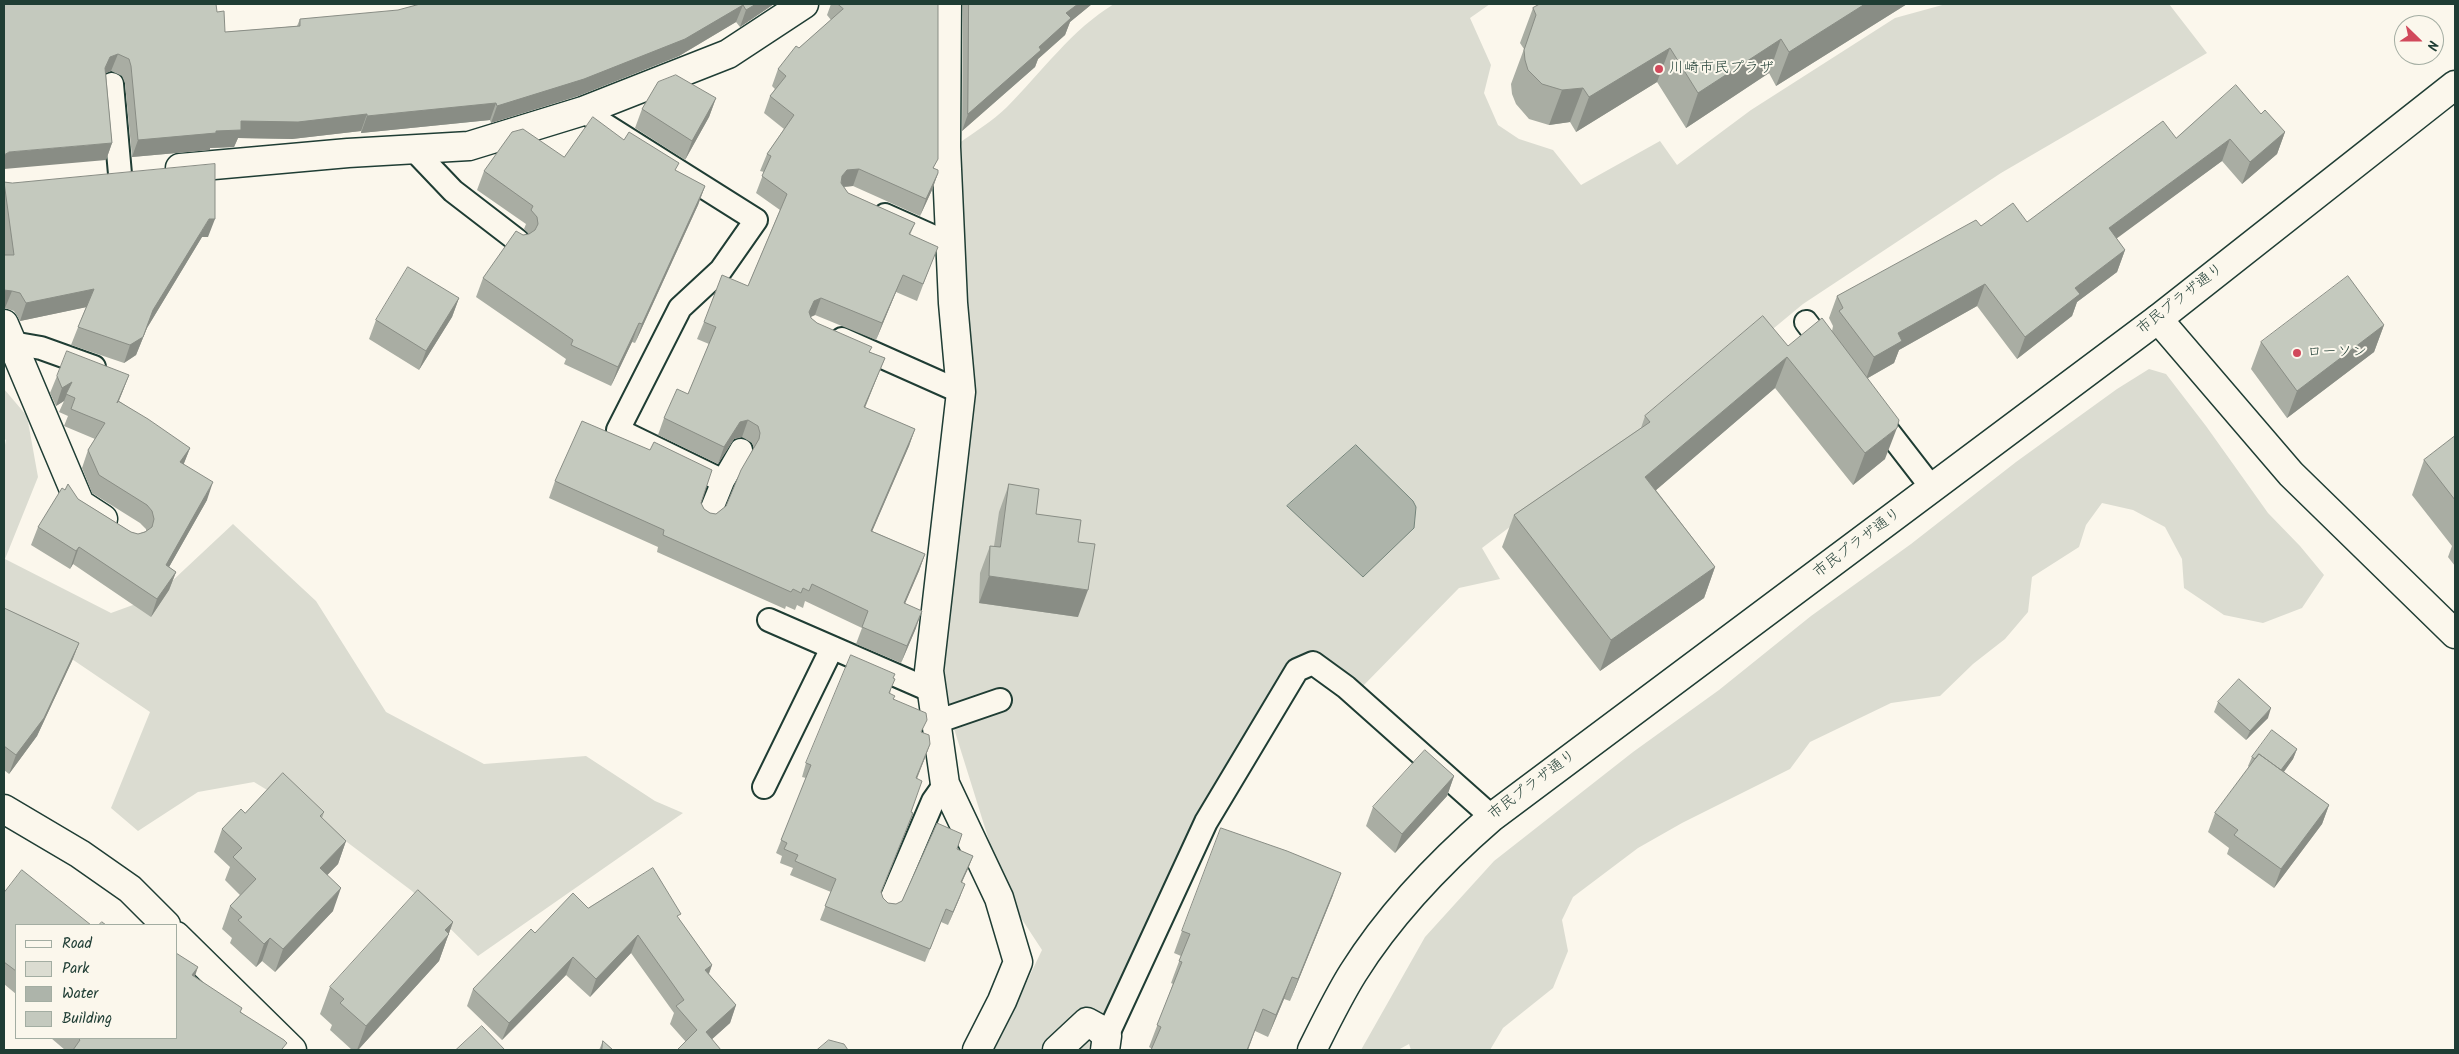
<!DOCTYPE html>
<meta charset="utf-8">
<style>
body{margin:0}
#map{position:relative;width:2459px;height:1054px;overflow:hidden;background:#fbf7ec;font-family:Kalam,sans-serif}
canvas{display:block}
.frame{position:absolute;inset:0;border:5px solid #1f3d34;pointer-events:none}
.legend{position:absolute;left:15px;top:924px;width:162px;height:115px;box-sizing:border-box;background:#fbf7ec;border:1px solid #a3ada2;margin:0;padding:6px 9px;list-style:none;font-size:15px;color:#1f3d34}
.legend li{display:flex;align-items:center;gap:10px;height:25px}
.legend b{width:25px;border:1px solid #a3ada2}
.north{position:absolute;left:2394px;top:15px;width:50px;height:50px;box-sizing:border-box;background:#fbf7ec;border:1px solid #a3ada2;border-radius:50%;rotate:112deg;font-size:14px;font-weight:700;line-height:20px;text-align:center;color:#1f3d34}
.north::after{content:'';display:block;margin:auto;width:18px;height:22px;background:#d1495b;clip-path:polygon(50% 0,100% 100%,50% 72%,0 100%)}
</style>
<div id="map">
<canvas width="2459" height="1054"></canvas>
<div class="frame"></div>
<ul class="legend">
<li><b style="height:6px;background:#fbf7ec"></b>Road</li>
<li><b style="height:14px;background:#dbdcd1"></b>Park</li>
<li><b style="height:14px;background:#adb4aa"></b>Water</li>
<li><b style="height:14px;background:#c4c9be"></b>Building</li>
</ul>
<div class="north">N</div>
</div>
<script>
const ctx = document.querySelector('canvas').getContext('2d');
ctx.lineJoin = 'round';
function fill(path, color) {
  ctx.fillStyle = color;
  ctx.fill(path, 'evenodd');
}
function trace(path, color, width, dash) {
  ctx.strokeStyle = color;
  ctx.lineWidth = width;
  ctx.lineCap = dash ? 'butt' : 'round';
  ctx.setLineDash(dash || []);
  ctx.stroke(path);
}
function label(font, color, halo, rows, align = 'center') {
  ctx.font = font + ' Kalam,"Klee One",sans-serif';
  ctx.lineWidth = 4;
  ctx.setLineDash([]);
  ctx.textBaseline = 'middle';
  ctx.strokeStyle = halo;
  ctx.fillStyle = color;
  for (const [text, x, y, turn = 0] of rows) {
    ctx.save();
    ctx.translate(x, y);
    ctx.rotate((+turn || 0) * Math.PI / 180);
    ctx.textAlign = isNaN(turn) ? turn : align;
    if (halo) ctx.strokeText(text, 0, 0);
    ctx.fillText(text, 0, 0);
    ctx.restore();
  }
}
fill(new Path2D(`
 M1114 4H1490L1470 18 1491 65 1484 93 1498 125 1519 139 1553 150 1581 185 1660 141 1677 165 1751 110 1895 18 1946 4H2169L2207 53 2001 173 1803 304 1640 439 1535 508 1482 548 1500 579 1459 588 1362 687 1320 653 1292 660 1197 816 1088 1050H994L1042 950 1006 895 936 671 958 144C974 132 993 121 1007 107 1041 73 1072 29 1114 4Z
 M2149 369 2166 374 2206 426 2268 513 2300 546 2324 575 2302 608 2263 623 2224 615 2184 588 2182 559 2165 527 2133 510 2102 503 2086 525 2079 547 2032 577 2028 612 2005 639 1973 664 1940 696 1891 703 1810 742 1790 769 1682 823 1638 848 1573 897 1562 920 1568 951 1553 988 1503 1028 1490 1050H1411L1409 1044 1398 1050H1361L1425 937 1494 861 1633 752 1719 690 1811 616 1911 544 2016 462 2117 389Z
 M4 389 27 416 38 477 5 559 111 613 155 597 233 524 316 601 386 712 484 764 586 756 655 801 683 813 478 956 412 891 323 824 254 782 198 792 138 831 111 808 150 712 4 613V450L6 440 4 439Z`), '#dbdcd1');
const water = new Path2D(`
 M1356 445 1413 501 1416 507 1414 528 1363 577 1287 506Z`);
fill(water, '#adb4aa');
trace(water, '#74847b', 1);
const service = new Path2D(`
 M112 84 120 174
 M583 111 756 220 721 270 680 308 618 430 723 481 741 450
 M413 149 453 191 518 241
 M885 215 950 244
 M1806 322 1828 351
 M842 339 961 392
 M12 343 41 348 94 367
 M1874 413 1932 488
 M708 518 723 481
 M769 620 932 691
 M936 722 1000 700
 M764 787 832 648
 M889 904 933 801 945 784
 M1107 1036 1206 822 1297 670 1313 663 1346 687 1492 817`);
const minor = new Path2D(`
 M947 4 946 147 953 303 961 392 929 671 945 784 999 898 1018 962 1002 1001 977 1050
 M180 168 348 153 469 146 583 111 728 54 804 4
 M2158 319 2291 474 2455 634
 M4 324 80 504 103 519
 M1057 1050 1087 1022 1098 1028 1107 1036 1105 1050`);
const tertiary = new Path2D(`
 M4 809 80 854 130 889 166 925
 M176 936 292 1050
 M1312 1050C1325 1024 1338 997 1353 973 1390 914 1440 862 1492 817L2158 319 2455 85`);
trace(service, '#1f3d34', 26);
trace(minor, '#1f3d34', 31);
trace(tertiary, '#1f3d34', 31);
trace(service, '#fbf7ec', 22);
trace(minor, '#fbf7ec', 28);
trace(tertiary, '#fbf7ec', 28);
fill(new Path2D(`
 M4 4 217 12 225 32 297 26 300 19 774 4 740 27 736 22 679 56 578 96 491 123 490 120 361 133V131L292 139 238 138 234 147 210 148V150L132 157 125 83 122 76 111 71 106 73 112 143 106 160Z
 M831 4H938L934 168 938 173 932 190 920 216 853 186 844 187 848 193 915 223 910 235 931 264 917 301 896 292 876 340 815 315 811 317V318L817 323 870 352 885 358 878 375 865 408 915 429 909 446 872 531 925 554 919 571 905 603 916 628 901 663 856 644 862 628 805 601 803 608 797 605 795 610 786 606 785 609 657 552 658 547 549 498 555 481 701 503 704 509 710 513 716 514 726 506 754 448 752 443 742 437 734 439 718 464 658 435 664 418 688 394 709 344 697 339 704 322 748 286 780 210 756 193 764 172 760 171 767 154 784 129 764 113 770 96 775 89 772 86 778 69 799 48 831 20 827 15Z
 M963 4H1092L1070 22 1065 35 1038 59 1035 67 962 131Z
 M1540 4H1907L1776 86 1769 73 1686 128 1657 82 1576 132 1570 122 1549 125 1529 119 1516 104 1512 94 1511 84 1524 49 1520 43 1533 8Z
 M716 98 709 117 685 160 635 128 642 109Z
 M2261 114 2285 132 2277 154 2242 184 2222 161 2116 238 2125 250 2117 272 2077 302 2072 316 2017 359 1977 306 1899 350 1894 363 1868 378 1885 459 1853 485 1775 388 1656 490 1715 567 1704 598 1600 671 1502 547 1514 515 1641 428 1645 416 1788 346 1832 331 1833 326 1829 318 1837 296 1981 226 2027 222 2176 138Z
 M624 140 676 171 705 186 698 205 635 343 632 342 611 386 564 364 566 359 476 297 483 278 523 235 529 234 524 229 526 224 477 190 484 171 564 157Z
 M4 182 208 237H202L147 328 136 355 124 363 71 345 86 307 20 321 14 311 5 308V255L4 244Z
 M459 298 452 317 419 370 369 339 376 320Z
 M2384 325 2374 352 2287 418 2251 369 2261 342Z
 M129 375 119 401 190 448 183 465 207 500 169 567 176 572 169 590 151 617 73 564 70 569 31 545 38 527 78 499 131 532 138 534 146 531V529L140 523 92 493 82 468 88 450 95 439 64 426 68 416 59 412 64 401 56 406 50 393 57 376Z
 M2455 436V566L2448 557 2452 546 2412 495 2424 460Z
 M1009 484 1036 514 1078 542V617L979 603 980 573 990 546H994L999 512Z
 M4 608 79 643 72 661 37 736 9 774 4 770Z
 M893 678 890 694 922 732 930 744 917 779 911 812 913 813 881 892 883 898 888 903 896 904 902 901 957 849 973 856 962 882 960 897 948 925 941 922 925 962 820 920 831 892 790 875 793 868 780 863 782 856 776 853 806 778 802 777 806 763Z
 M2218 702 2268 718 2246 740 2214 712Z
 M2297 749 2293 759 2284 772 2329 805 2322 824 2274 888 2227 854 2229 848 2208 832 2215 813 2249 767 2248 766 2252 757Z
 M1454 776 1447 796 1395 853 1366 826 1373 807Z
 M324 812 322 818 346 841 338 864 327 875 333 911 275 972 262 961 256 967 230 943 232 938 222 929 230 906 240 895 225 880 230 867 214 852 222 829 245 813Z
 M4 893 16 925V994L4 984Z
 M1333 895 1290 1001 1284 999 1268 1037 1255 1031 1152 1049 1149 1047 1173 984 1171 983 1181 956 1174 953 1182 931Z
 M588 908 679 919 712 965 709 974 736 1005 730 1023 712 1039 686 1042 670 1024 674 1013 631 953 590 997 566 975 502 1040 467 1006 473 989 535 933Z
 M453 922 439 961 358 1050H352L330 1030 332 1025 320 1014 330 987Z
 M194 977 241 1012 284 1050H65L51 1038H176Z
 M603 1041 613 1050H599Z`), '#a9ada3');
fill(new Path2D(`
 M756 4H774L740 27 746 10Z
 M1078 4H1092L1070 22 1065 35 1038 59 1035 67 962 131 968 114 1039 47 1066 13Z
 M1865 4H1907L1776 86 1789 52Z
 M743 5 736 22 679 56 578 96 491 123 497 106Z
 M1781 39 1769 73 1686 128 1698 93Z
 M1670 48 1657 82 1576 132 1589 97Z
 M118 54 111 71 104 74 105 68 110 57Z
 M1583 88 1570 122 1549 125 1562 90Z
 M716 98 709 117 685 160 692 141Z
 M496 103 490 120 361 133 367 116Z
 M367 114 361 131 292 139 238 138 234 147 210 148V150L132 157 138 140 216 131 241 121Z
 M2285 132 2277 154 2242 184 2250 162Z
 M2230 139 2222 161 2101 250 2109 228Z
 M112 143 106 160 4 169V155L9 152Z
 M859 169 853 186 841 187 842 176 847 170Z
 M938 173 932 190 920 216 926 199Z
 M705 186 698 205 635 343 642 324Z
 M209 219H215L208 237H202L147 328 136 355 124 363 130 345 153 310Z
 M2125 250 2117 272 2077 302 2072 316 2017 359 2025 337 2075 288Z
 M903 275 896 292 876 340 882 323Z
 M1985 284 1977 306 1899 350 1894 363 1866 379 1874 357 1898 333Z
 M94 289 87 307 20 321 26 303Z
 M4 290 12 291 5 308H4Z
 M459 298 452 317 419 370 426 351Z
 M821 298 815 315 808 318 809 312 814 301Z
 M639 323 632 342 611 386 618 367Z
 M2384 325 2374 352 2287 418 2297 391Z
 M1787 357 1775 388 1634 509 1645 477Z
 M885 358 878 375 858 424 864 407Z
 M129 375 122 393 110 421 117 403Z
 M72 382 64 401 56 406 62 388Z
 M748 420 742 437 734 439 718 464 724 447 740 422Z
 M1897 428 1885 459 1853 485 1865 453Z
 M915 429 909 446 865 548 871 531Z
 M190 448 183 466 180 462Z
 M213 482 207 500 160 583 166 565Z
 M79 547 73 564 70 569 76 551Z
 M925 554 919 571 898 620 904 603Z
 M1715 567 1704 598 1600 671 1611 640Z
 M176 572 169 590 151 617 157 599Z
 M989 576 1088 590 1078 617 979 603Z
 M922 611 916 628 901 663 907 646Z
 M79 643 72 661 37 736 9 774 16 755Z
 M2271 708 2268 718 2246 740 2250 731Z
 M930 744 925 758 911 792 916 778Z
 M2297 749 2293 759 2274 785 2277 775Z
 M1454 776 1447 796 1395 853 1402 834Z
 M2329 805 2322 824 2274 888 2281 869Z
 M913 813 908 826 876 905 881 892Z
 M346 841 338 864 312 891 320 868Z
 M973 856 968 869 956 895 961 882Z
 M1341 873 1333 895 1290 1001 1298 979Z
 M965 884 960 897 948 925 953 912Z
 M341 888 333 911 275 972 283 949Z
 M453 922 439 961 358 1050H357L366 1026 445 930Z
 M638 935 631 953 590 997 596 979Z
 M270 938 262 961 256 967 264 944Z
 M573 957 566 975 502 1040 509 1023Z
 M712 965 705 983V970Z
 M198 967 192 985V975Z
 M1292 977 1284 999 1268 1037 1276 1015Z
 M736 1005 730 1023 700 1050 706 1032Z
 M1263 1009 1248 1050H1247Z`), '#898d85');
const building = new Path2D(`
 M4 4H216L217 12 224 11 225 32 300 26V19L398 10 420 4H756L746 10 743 5 685 39 584 79 497 106 496 103 367 116V114L298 122 241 121V130L216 131V133L138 140 131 66 129 59 118 54 110 57 105 68 112 143 9 152 4 155Z
 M838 4H938V159L933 168 938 170V173L926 199 859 169 847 170 842 176 841 183 848 193 915 223 909 234 938 247 923 284 903 275 882 323 821 298 814 301 809 312 811 318 817 323 872 347 869 352 885 358 864 407 915 429 871 531 925 554 904 603 922 611 907 646 862 627 868 611 812 584 809 591 803 588 801 593 793 589 791 592 663 535 664 530 555 481 582 421 650 450 654 442 712 470 701 503 704 509 710 513 716 514 726 506 741 470 759 439 760 433 758 426 748 420 740 422 724 447 664 418 677 389 688 394 716 327 704 322 722 275 748 286 787 194 762 176 771 156 767 154 794 115 770 96 786 76 778 69 796 46 799 48 843 9Z
 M969 4H1078L1066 13 1071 18 1039 47 1041 50 968 114Z
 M1540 4H1865L1789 52 1781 39 1698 93 1670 48 1589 97 1583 88 1562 90 1542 84 1528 70 1525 60 1524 50 1536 15 1533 8Z
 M676 75 716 98 692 141 642 109 658 82Z
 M2236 85 2261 114 2265 110 2285 132 2250 162 2230 139 2109 228 2125 250 2075 288 2080 294 2025 337 1985 284 1898 333 1902 341 1874 357 1839 311 1843 308 1837 296 1976 220 1981 226 2013 203 2027 222 2163 121 2176 138Z
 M593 117 624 140 629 132 679 163 675 170 705 186 642 324 639 323 618 367 571 345 573 340 483 278 516 231 523 235 529 234 535 230 538 224 537 217 531 210 533 206 484 171 512 132 523 129 564 157Z
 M215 164V219H209L153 310 143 337 130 345 78 327 94 289 26 303 20 293 12 291 4 290V255H14L4 182 12 183Z
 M408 267 459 298 426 351 376 320Z
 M2348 276 2384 325 2297 391 2261 342Z
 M1763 316 1788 346 1822 318 1899 420 1897 428 1865 453 1787 357 1645 477 1715 567 1611 640 1514 515 1650 422 1645 416Z
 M67 351 129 375 117 403 118 401 148 419 190 448 180 462 213 482 166 565 176 572 157 599 79 547 76 551 38 527 62 488 65 490 68 484 78 499 131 532 138 534 145 532 152 527 154 519 152 511 147 505 99 475 88 450 105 423 71 409 75 398 66 394 72 382 62 388 57 376Z
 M2455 436V500L2424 460Z
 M1009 484 1039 489 1036 514 1081 520 1078 542 1095 544 1088 590 989 576 990 546 1000 547Z
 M4 608 79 643 44 718 16 755 4 746Z
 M851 655 895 674 893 678 895 679 889 693 895 696 893 699 926 713 927 720 921 732 929 735 930 744 916 778 922 781 911 812 913 813 881 892 883 898 888 903 896 904 902 901 937 823 962 834 957 849 973 856 961 882 965 884 953 912 946 909 930 949 825 906 836 879 795 861 798 855 784 849 787 843 781 840 811 765 806 763Z
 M2239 679 2271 708 2250 731 2218 702Z
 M2272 730 2297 749 2281 770 2259 754 2255 759 2252 757Z
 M1425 750 1454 776 1402 834 1373 807Z
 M2259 754 2329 805 2281 869 2234 835 2238 830 2215 813Z
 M283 773 324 812 320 816 346 841 320 868 341 888 283 949 270 938 264 944 238 920 242 917 230 906 256 879 233 857 242 848 222 829 241 809 245 813Z
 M1221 828 1287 851 1341 873 1298 979 1292 977 1276 1015 1263 1009 1247 1050H1151L1161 1027 1157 1025 1182 962 1179 961 1190 934 1182 931Z
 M653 868 681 914 677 916 712 965 705 970 736 1005 706 1032 721 1050H677L697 1030 676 1006 684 1000 638 935 596 979 573 957 509 1023 473 989 531 929 535 933 573 893 588 908Z
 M22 870 91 925H16V971L4 962V893Z
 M418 890 453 922 445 930 449 934 366 1026 340 1003 344 999 330 987Z
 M102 922 106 925H99Z
 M176 953 198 967 192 975 242 1008 240 1012 284 1040 287 1043 282 1049 284 1050H73L80 1040 78 1038H176Z
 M482 1026 505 1050H456Z
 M829 1040 844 1044 848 1050H817Z
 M603 1041 613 1050H602Z`);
fill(building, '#c4c9be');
trace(building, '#898d85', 1);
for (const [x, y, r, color] of [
 [1659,69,5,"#d1495b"],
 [2297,353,5,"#d1495b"]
]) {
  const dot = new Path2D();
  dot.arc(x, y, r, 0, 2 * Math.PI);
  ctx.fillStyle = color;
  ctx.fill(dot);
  trace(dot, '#fbf7ec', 2);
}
label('15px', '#1f3d34', '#fbf7ec', [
 ["川崎市民プラザ",1669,69],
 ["ローソン",2307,353]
], 'left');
label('15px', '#1f3d34', '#fbf7ec', [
 ["市民プラザ通り",2181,300,-38],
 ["市民プラザ通り",1858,544,-37],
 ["市民プラザ通り",1533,786,-37]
]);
</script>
